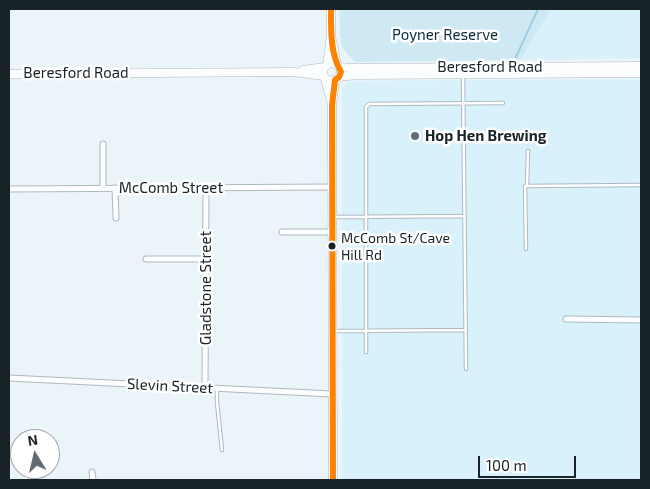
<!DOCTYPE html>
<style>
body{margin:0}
#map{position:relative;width:650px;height:489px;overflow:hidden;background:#ebf4f8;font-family:"Exo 2",sans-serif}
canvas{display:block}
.frame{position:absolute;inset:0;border:10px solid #182327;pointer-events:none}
.north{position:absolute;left:10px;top:429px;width:50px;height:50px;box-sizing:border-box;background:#fff;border:1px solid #a3a7a9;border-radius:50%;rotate:351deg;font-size:14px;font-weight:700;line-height:20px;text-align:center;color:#182327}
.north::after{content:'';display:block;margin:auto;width:18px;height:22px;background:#626c70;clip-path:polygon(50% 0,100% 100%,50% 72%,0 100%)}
.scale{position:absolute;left:478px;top:456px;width:98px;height:22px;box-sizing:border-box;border:2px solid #182327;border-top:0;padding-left:6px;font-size:15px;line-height:18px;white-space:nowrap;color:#182327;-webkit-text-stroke:4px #fff;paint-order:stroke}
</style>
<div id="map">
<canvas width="650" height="489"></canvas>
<div class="frame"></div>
<div class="north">N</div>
<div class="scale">100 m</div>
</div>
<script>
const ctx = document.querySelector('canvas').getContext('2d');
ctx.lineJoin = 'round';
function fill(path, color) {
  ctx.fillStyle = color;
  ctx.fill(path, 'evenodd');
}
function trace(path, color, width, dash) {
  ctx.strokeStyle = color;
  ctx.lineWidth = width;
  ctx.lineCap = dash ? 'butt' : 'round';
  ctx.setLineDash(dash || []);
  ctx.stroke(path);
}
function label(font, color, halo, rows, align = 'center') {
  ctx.font = font + ' "Exo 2",sans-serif';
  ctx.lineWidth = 5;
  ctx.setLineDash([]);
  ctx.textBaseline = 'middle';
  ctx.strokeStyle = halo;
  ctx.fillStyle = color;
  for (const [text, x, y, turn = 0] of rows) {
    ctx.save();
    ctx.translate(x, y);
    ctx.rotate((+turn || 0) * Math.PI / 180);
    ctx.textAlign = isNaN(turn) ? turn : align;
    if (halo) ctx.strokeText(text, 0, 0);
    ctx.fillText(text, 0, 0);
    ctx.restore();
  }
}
fill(new Path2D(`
 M551 9H641V58L520 60Z
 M641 79V480H342V89L350 81Z`), '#d8f1fb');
fill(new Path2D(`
 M339 9H551L520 60 355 62 341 46Z`), '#cee9f4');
trace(new Path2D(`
 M516 57 538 9`), '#9ecee0', 2);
const lane = new Path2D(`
 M463 75 466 369
 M527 186 528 151
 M333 217 464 216
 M526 249 525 186 641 185
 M334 331 466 330
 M366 352V107L369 104 503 103
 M217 390V402L222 450`);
const street = new Path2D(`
 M103 144V188
 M115 188 116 218
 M9 189 332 187
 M282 232H332
 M146 259H206
 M566 319 641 320
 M9 378 332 394
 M205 388 206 188
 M92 472 93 480`);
const secondary = new Path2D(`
 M332 40 337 65
 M323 72a9 9 0 1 1 18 0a9 9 0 1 1-18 0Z
 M327 65 331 36V9
 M339 67 353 68 641 66
 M303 70 325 67
 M9 74 293 72 324 76
 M339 77 356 75 641 73
 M325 78 331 101
 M333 480 332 105 335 80`);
trace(lane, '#b0babe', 4.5);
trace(street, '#b0babe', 7);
trace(secondary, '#b0babe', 9);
trace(lane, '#fcfdfe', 2.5);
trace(street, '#fcfdfe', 5);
trace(secondary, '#fcfdfe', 8);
trace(new Path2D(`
 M331 9C331 30 330 53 341 72L339 77 335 80 332 105 333 480`), '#ff8200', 6);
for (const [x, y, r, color] of [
 [415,136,5,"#626c70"],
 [332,246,4.5,"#182327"]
]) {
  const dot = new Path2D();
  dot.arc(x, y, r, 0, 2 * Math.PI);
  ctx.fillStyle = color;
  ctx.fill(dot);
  trace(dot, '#fff', 2);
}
label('14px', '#182327', '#fff', [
 ["McComb St/Cave",341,238],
 ["Hill Rd",341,255]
], 'left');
label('15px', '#0e2e39', '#fff', [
 ["Poyner Reserve",445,35]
]);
label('15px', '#182327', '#fff', [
 ["Beresford Road",490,67],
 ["Beresford Road",76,73],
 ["McComb Street",171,188],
 ["Gladstone Street",206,288,-90],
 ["Slevin Street",170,386,3]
]);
label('bold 15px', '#182327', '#fff', [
 ["Hop Hen Brewing",425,136]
], 'left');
</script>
